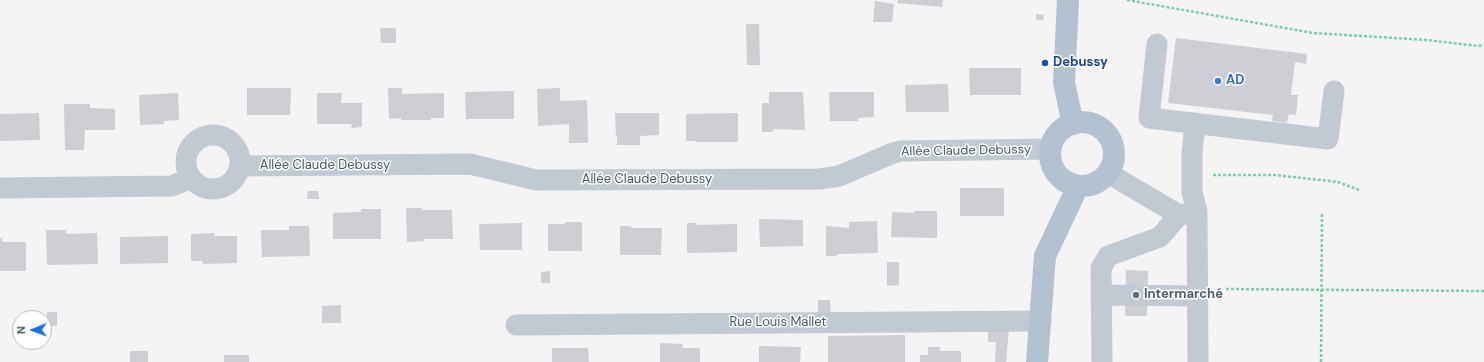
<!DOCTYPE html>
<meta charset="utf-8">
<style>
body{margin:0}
#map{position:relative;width:1484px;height:362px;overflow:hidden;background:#f5f3f3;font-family:"DM Sans",sans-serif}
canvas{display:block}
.north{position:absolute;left:12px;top:310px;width:40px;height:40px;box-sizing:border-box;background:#fff;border:1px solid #b7bbc0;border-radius:50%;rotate:269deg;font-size:11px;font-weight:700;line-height:16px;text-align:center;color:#4a5661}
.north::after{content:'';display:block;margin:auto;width:14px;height:18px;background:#1a73e8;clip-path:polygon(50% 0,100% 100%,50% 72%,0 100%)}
</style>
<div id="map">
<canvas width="1484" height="362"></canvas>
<div class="north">N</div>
</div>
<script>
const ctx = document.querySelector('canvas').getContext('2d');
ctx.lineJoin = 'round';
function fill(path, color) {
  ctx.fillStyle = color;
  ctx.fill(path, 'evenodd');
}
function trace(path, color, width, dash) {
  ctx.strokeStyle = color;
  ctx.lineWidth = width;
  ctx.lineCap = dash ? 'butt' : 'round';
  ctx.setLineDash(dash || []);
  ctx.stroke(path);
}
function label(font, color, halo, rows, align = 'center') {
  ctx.font = font + ' "DM Sans",sans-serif';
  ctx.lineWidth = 3;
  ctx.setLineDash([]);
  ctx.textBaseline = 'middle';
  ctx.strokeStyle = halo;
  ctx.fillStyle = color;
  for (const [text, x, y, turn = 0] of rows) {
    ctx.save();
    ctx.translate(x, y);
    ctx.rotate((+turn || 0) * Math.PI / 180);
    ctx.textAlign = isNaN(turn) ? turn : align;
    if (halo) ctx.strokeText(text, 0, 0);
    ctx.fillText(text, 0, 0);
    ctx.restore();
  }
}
fill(new Path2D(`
 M898 0H943L942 7 897 3Z
 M875 1 894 4 892 22H873Z
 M1036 14 1044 15 1043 20H1036Z
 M746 24H759L760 65H747Z
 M380 28H396V43H381Z
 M1176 38 1307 54 1306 64 1295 62 1291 95H1298L1296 115 1289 114 1287 123 1272 121 1273 115 1168 103Z
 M969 68H1021V95H970Z
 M948 84 949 112H906L905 85Z
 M247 88H291L290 115H247Z
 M388 88H402V94L444 93V118H431V120H401V118L389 119Z
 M560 88V101L587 100 588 143H569V124L538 126 537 89Z
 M514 91V119H466L465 92Z
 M769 92H803L805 130 773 129V132H762V103H769Z
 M829 92H874V117L858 118V121H830Z
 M178 93 179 120 164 121V124L140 125 139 95Z
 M317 93H342L341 103H362V127L351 128 352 124H317Z
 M64 104H90V108L115 109V130H85L84 150H65Z
 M39 113 40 140 0 141V114Z
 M615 113H659V135L640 136V145H617V136H616Z
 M738 113V142H696V141H686V114Z
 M960 188H1004V216H960Z
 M308 191H318L319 199H307Z
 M406 208H422V210H452L453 239H424V241L407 242Z
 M361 209H381V239H333V213L361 212Z
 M914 211H937V238L891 237 892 212 914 213Z
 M759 219 803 220V246L760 247Z
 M877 221 878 253 837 254V256H826V226L849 228V222Z
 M565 222H582V251H548V224H565Z
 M522 223V250H480L479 224Z
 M687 223H697V225L737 224V252L687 253Z
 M289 226H309L310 256 262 257 261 230H289Z
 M620 226H631V228H662L661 255H620Z
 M46 230H66V234L97 233 98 264 47 265Z
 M214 233 215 236H237V263L203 264V261H191V234Z
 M168 236V263L120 264V237Z
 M0 238H2V242H26V271H0Z
 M887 262H899V285L887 286Z
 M1126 270 1148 271 1147 316H1125Z
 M550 271V283H541V272Z
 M818 300H830L831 317 818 318Z
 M341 305V323H322V306Z
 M47 312H57V326H47Z
 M988 329H1009L1006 362H995L996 342H988Z
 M905 335V362H828V336Z
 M660 343 683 344 682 348H700V362H660Z
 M759 346 801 347 800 362H759Z
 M928 347H940V351H961V362H920V355H928Z
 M552 348H588L589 362H552Z
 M130 351H148V362H130Z
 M224 355H249V362H224Z`), '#cdcfd5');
trace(new Path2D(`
 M1127 0 1313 33 1427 40 1478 46 1484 45
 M1213 175H1275L1338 182 1359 190
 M1226 289 1484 291
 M1321 362 1322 212`), '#7ad0a6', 2.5, [3, 2]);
trace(new Path2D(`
 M1157 44 1149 118 1328 139 1334 91
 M1195 123 1192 153V192L1197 212 1198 362
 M186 162a27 27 0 1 1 54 0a27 27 0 1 1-54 0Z
 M240 166 470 164 536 180 819 179 839 176 893 153 901 151 1051 149
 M1108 173 1179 215 1194 213
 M0 188 172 186 191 178
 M1101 295 1198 296
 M516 325 1041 321
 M1102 362 1101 268 1108 256 1160 237 1179 215`), '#c1cad2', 21);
trace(new Path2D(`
 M1068 0 1064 83 1073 124
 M1050 154a32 32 0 1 1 64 0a32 32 0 1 1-64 0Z
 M1037 362 1045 256 1078 186`), '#b3c2d1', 22);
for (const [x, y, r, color] of [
 [1045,63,4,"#1a4fb4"],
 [1218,81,4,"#3f7fe0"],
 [1136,295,4,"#5c6f8a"]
]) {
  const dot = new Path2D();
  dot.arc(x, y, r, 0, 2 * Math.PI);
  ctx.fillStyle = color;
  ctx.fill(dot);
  trace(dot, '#fff', 1.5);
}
label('bold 13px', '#164399', '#fff', [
 ["Debussy",1053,63]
], 'left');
label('bold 13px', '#366cbe', '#fff', [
 ["AD",1226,81]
], 'left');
label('13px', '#4a5661', '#fff', [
 ["Allée Claude Debussy",966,151,-1],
 ["Allée Claude Debussy",325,166],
 ["Allée Claude Debussy",647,180],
 ["Rue Louis Mallet",778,323]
]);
label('bold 13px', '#4e5e75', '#fff', [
 ["Intermarché",1144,295]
], 'left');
</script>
